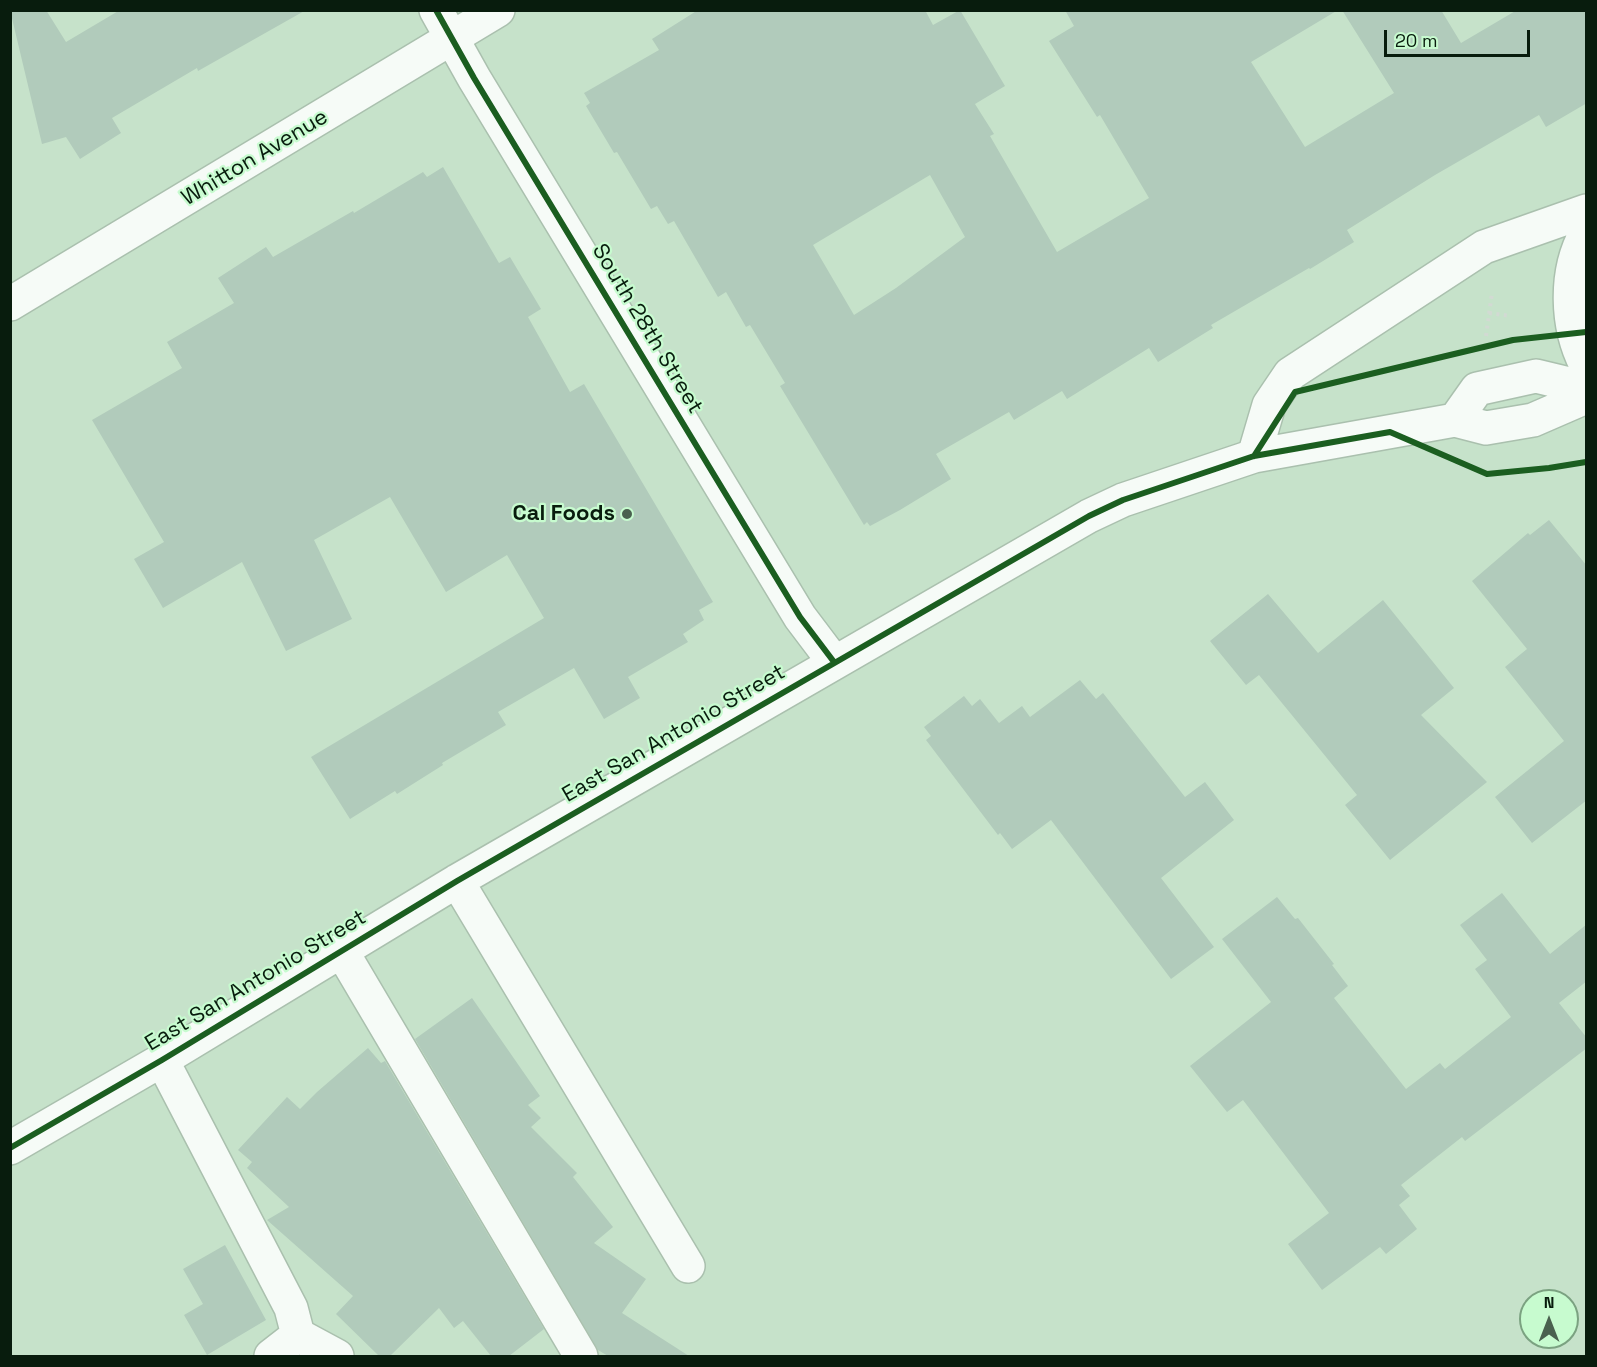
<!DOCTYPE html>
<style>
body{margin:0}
#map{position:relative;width:1597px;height:1367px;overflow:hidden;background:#c6e2ca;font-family:"Space Grotesk",sans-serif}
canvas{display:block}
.frame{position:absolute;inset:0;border:12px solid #081c0d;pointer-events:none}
.north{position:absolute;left:1519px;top:1289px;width:60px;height:60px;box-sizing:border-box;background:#c7fbcf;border:2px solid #7ba281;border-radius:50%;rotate:0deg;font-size:16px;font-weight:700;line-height:24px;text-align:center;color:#081c0d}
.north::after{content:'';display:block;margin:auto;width:21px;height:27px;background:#4a614f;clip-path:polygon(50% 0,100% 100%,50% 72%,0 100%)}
.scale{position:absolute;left:1384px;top:30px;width:146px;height:27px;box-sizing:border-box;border:3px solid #081c0d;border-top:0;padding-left:8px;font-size:18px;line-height:21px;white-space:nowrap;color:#081c0d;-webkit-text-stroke:4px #c7fbcf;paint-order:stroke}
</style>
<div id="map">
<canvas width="1597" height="1367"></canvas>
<div class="frame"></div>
<div class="north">N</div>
<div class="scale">20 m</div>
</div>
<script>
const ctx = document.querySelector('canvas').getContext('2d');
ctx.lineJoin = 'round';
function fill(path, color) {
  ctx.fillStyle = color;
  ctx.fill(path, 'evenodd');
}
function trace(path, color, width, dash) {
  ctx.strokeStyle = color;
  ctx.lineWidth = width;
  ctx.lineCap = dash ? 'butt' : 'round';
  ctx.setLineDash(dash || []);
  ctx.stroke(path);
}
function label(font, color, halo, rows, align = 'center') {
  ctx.font = font + ' "Space Grotesk",sans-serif';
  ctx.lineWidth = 4.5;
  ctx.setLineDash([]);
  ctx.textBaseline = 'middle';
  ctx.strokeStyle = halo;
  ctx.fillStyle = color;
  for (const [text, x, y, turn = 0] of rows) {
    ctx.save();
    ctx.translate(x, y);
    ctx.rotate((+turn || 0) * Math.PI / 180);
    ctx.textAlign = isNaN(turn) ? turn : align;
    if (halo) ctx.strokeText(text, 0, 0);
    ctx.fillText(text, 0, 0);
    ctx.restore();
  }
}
fill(new Path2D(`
 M10 10H46L66 42 120 10H306L198 71 197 68 112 118 121 133 80 159 66 137 42 144Z
 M698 10H925L933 25 960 10 1005 86 975 104 994 134 990 136 1057 252 1149 198 1100 115 1097 117 1049 41 1074 26 1065 10H1338L1251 62 1305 147 1394 93 1342 10H1441L1461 43 1517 10H1587V103L1546 127 1539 115 1435 175 1347 230 1354 242 1310 269 1309 268 1211 325 1213 328 1158 362 1149 348 1067 399 1062 391 1014 420 1009 412 936 454 951 479 900 510 870 526 867 522 864 525 780 386 785 383 750 325 746 327 726 292 718 297 674 221 668 224 657 206 651 209 617 152 614 153 586 106 590 103 584 93 659 50 652 39ZM930 175 965 237 896 288 854 315 813 245Z
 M443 167 499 263 510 257 541 309 528 317 570 392 584 384 713 602 699 610 704 620 683 634 688 642 628 677 640 698 604 719 574 668 498 712 506 725 442 763 443 765 397 794 395 791 350 819 311 757 544 618 507 555 446 592 390 497 314 540 352 619 286 651 242 562 163 608 134 559 164 542 92 420 182 368 167 342 234 303 218 278 266 247 273 257 353 211 354 213 423 172 427 177Z
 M1549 520 1587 566V800L1532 843 1495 797 1564 741 1505 667 1527 649 1472 581 1528 533 1530 535Z
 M1268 594 1318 653 1383 600 1454 688 1421 715 1487 782 1390 860 1345 805 1357 795 1291 714 1259 675 1246 685 1210 641Z
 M1080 680 1096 699 1103 693 1185 797 1205 782 1234 820 1161 878 1214 947 1171 979 1051 820 1012 849 1000 833 998 835 926 740 931 736 924 727 964 696 972 706 980 699 999 723 1022 706 1030 717Z
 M1502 893 1550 954 1587 924V981L1559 1003 1587 1038V1048L1465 1141 1462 1137 1401 1185 1410 1196 1399 1205 1417 1229 1386 1254 1380 1247 1322 1290 1288 1244 1329 1213 1243 1100 1227 1112 1190 1066 1271 1002 1222 939 1277 897 1295 919 1298 918 1334 964 1332 965 1348 986 1334 998 1406 1089 1440 1063 1445 1069 1511 1017 1475 969 1487 960 1460 925Z
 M472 998 540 1096 528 1105 541 1118 531 1127 577 1173 573 1177 613 1227 594 1243 646 1279 622 1313 689 1356H608L598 1350 415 1039Z
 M368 1048 381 1063 385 1061 544 1329 509 1356H491L463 1321 454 1328 439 1308 390 1356H379L336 1314 353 1296 267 1220 289 1207 247 1168 252 1162 238 1150 287 1097 300 1109 317 1092Z
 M225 1245 266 1320 207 1355 184 1315 203 1304 183 1269Z`), '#b1cbbb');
const minor = new Path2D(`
 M436 10 474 78 800 617 834 662
 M1586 233C1564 272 1566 326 1586 365
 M10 304 498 10
 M1455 420 1477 389 1536 376 1586 388
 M1254 456 1269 405 1290 374 1484 247 1586 211
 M457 881 688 1266
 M341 950 581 1356
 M162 1060 291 1308 298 1335 271 1356
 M10 1148 162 1060 457 881 1089 516 1123 500 1254 456 1455 420 1486 428 1533 420 1586 397
 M298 1335 337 1356`);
trace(minor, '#aac0ae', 36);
trace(new Path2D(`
 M1489 313 1511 316
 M1486 336 1492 293`), '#d2dad3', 4, [3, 4.5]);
trace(minor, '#f6fbf7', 33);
trace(new Path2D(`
 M436 10 474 78 800 617 834 662
 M1254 456 1295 392 1513 340 1586 332
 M10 1148 162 1060 457 881 1089 516 1123 500 1254 456 1390 432 1487 474 1549 468 1586 462`), '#1b5e20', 6);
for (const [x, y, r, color] of [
 [627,514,6,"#4a614f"]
]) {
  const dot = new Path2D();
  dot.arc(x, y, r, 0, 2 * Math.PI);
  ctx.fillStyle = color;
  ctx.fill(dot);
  trace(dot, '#c7fbcf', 2);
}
label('22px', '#081c0d', '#c7fbcf', [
 ["Whitton Avenue",255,158,-31],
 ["South 28th Street",647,329,59],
 ["East San Antonio Street",674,734,-30],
 ["East San Antonio Street",256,981,-31]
]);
label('bold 22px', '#081c0d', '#c7fbcf', [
 ["Cal Foods",615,514]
], 'right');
</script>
